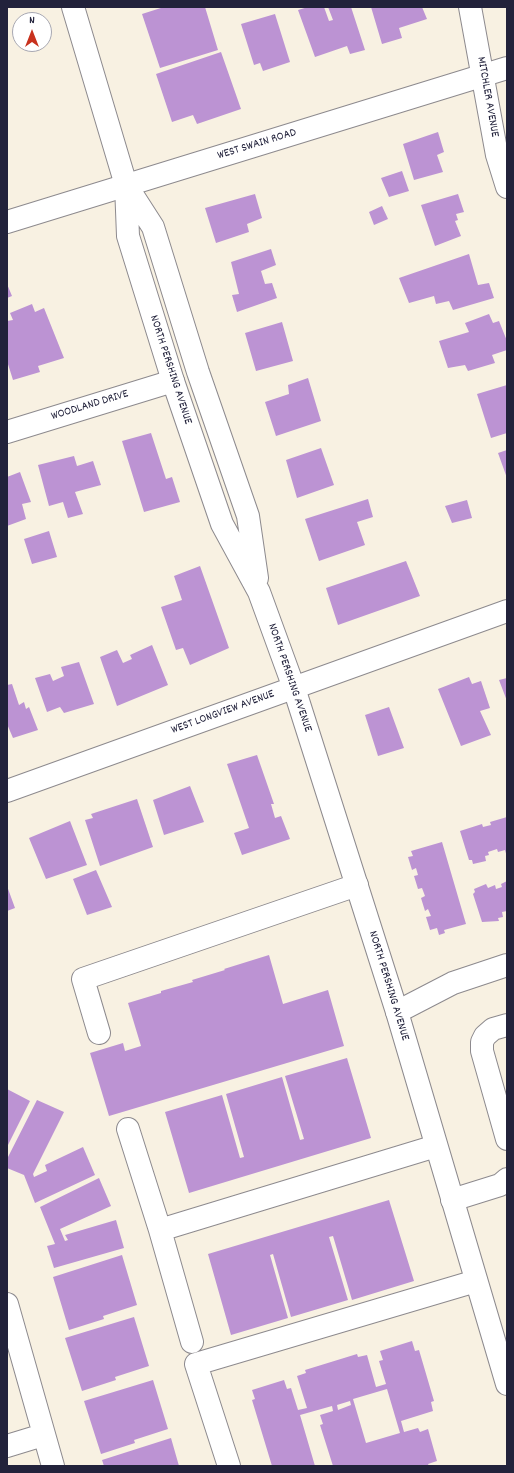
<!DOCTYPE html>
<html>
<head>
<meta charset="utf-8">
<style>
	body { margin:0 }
	#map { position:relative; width:514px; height:1473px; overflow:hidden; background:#f8f1e2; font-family:Dekko,sans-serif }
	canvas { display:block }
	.frame { position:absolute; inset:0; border:8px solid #22223b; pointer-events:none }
	.north { position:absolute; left:12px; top:12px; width:40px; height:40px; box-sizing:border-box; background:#fff; border:1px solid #a7a7b1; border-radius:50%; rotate:0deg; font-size:11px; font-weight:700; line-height:16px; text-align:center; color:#22223b }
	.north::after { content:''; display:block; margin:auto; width:14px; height:18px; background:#c8321e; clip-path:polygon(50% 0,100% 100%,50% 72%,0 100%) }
</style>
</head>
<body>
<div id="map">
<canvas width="514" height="1473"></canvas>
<div class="frame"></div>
<div class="north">N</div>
</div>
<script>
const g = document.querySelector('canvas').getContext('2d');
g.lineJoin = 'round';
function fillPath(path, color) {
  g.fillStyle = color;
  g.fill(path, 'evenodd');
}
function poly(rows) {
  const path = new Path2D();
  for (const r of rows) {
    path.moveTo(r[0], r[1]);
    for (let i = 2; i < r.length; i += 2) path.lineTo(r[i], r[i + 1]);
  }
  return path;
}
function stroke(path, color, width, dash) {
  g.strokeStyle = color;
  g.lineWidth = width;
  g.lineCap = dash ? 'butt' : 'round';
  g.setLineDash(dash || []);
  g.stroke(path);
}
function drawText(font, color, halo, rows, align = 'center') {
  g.font = font + ' Dekko,sans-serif';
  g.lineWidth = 4;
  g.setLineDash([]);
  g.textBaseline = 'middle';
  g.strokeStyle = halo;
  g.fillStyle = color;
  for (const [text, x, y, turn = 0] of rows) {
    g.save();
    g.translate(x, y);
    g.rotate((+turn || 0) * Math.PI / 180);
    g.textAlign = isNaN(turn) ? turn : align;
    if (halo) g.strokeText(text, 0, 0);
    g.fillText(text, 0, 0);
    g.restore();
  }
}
fillPath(poly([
	[164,7,205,7,218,50,160,68,142,14],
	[308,7,324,7,329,21,333,20,328,7,351,7,365,50,350,54,347,46,315,57,298,10],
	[371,7,422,7,427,19,399,28,402,38,382,44],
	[275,14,290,62,263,71,260,63,254,65,241,24],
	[221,52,241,109,197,124,193,115,172,122,156,74],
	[438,132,444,152,437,155,443,172,414,180,403,144],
	[402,171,409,191,389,197,381,178],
	[255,194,262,218,247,224,249,232,216,243,205,208],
	[458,194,464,212,456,214,458,220,455,221,461,236,435,246,421,205],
	[382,206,388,219,374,225,369,212],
	[271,249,276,265,261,271,265,284,272,283,277,298,237,312,232,295,239,294,231,262],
	[469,254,478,285,489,283,494,298,453,310,449,301,436,304,434,296,409,303,399,278],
	[7,284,12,296,7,298],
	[32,304,35,312,44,308,64,358,38,366,40,372,13,380,7,361,7,321,13,320,10,313],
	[489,314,493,323,499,321,507,341,507,350,492,355,495,363,468,371,465,365,448,368,439,341,469,332,465,323],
	[282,322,293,361,256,371,245,333],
	[308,378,321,421,276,436,265,402,289,394,288,385],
	[507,385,507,433,491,438,477,394],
	[151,433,166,479,172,477,180,502,144,512,122,441],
	[321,448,334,485,297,498,286,460],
	[507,450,507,478,498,453],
	[74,456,77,466,93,461,101,485,75,492,83,514,68,518,63,502,49,506,38,465],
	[20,472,31,502,22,504,26,519,7,526,7,477],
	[368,499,373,517,357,522,365,545,319,561,305,519],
	[467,500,472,518,452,523,445,506],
	[49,531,57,557,32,564,24,539],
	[406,561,420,596,338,625,326,588],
	[200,566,229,648,190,665,183,648,176,650,161,607,182,600,174,576],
	[152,645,168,685,117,706,100,657,117,650,123,663,132,659,130,655],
	[79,662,94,704,64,713,60,707,47,712,35,678,50,674,53,681,64,676,61,667],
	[469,677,472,684,481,681,490,708,480,711,491,735,461,746,438,689],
	[507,678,507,701,499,680],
	[12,684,19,705,24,702,26,709,29,707,38,730,13,738,7,724,7,685],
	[389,707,404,748,378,756,365,715],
	[257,755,274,804,271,804,275,818,281,816,290,839,242,855,234,833,249,828,227,764],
	[190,786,204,822,164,835,153,800],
	[137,799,153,847,100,866,85,820,93,818,91,814],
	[507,817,507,857,505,850,498,852,497,849,488,852,489,855,485,856,486,861,473,864,472,860,469,860,460,831,482,824,483,827,491,825,490,822],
	[70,821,87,865,46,879,29,838],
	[442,842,466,924,444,930,445,933,439,935,437,928,430,930,426,917,431,916,428,909,425,911,421,898,425,896,422,888,418,889,414,876,418,875,416,868,412,870,408,857,413,856,411,851],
	[96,870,112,907,87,915,73,879],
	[507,881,507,911,502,912,503,917,498,918,499,921,482,922,473,894,475,892,474,889,486,884,488,888,495,885,496,889,502,887,501,884],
	[7,886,15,908,7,911],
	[269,955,283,1004,328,990,344,1046,109,1116,90,1053,123,1043,125,1051,141,1046,128,1003,161,993,161,991,193,982,192,980,225,970,224,969],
	[347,1058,371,1138,189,1193,165,1112,222,1095,240,1158,244,1157,226,1094,282,1077,300,1140,304,1139,285,1076],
	[7,1089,30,1101,7,1147],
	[37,1100,64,1112,33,1174,34,1177,47,1171,45,1165,83,1147,95,1175,35,1203,24,1175,7,1168,7,1159],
	[99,1178,111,1206,60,1229,65,1241,68,1240,65,1235,116,1220,124,1248,54,1268,47,1246,55,1244,40,1207],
	[389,1200,414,1281,352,1300,333,1236,329,1237,348,1300,291,1317,273,1254,270,1255,288,1318,231,1335,208,1254],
	[122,1255,137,1305,103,1316,104,1319,69,1330,53,1277],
	[134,1317,149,1366,115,1377,116,1380,82,1391,65,1338],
	[412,1341,415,1351,419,1350,434,1401,431,1402,433,1411,401,1421,404,1432,418,1428,420,1432,428,1429,437,1461,428,1464,429,1466,333,1466,320,1425,323,1424,320,1415,333,1411,332,1406,300,1415,315,1466,272,1466,252,1400,255,1399,252,1390,284,1380,287,1389,291,1388,298,1410,307,1408,297,1376,306,1373,305,1370,357,1354,358,1357,367,1355,376,1387,386,1384,379,1361,383,1360,380,1351],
	[387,1389,400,1433,366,1443,353,1399],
	[350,1401,351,1405,338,1410,337,1405],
	[153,1380,168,1429,134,1440,135,1443,101,1454,84,1401],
	[171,1438,179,1466,104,1466,102,1460]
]), '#bc93d3');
const minor = poly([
	[470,7,497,155,507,187],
	[7,222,507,68],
	[7,432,173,381],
	[7,791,507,611],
	[397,1012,453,983,507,965],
	[507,1025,493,1029,485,1036,482,1042,482,1051,507,1139],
	[99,1033,83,979,357,885],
	[128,1129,160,1230],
	[452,1200,500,1185,507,1179],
	[7,1304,53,1466],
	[192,1342,160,1230,436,1146],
	[7,1446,43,1435],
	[229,1466,196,1364,476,1281]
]);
const major = poly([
	[73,7,126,185,128,236,173,381,222,524,259,592,294,688,397,1012,507,1384],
	[126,185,153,227,198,372,248,516,257,578]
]);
stroke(minor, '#8d8a8e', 24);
stroke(major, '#8d8a8e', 24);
stroke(minor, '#fff', 22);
stroke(major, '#fff', 22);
drawText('12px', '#22223b', '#fff', [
	["MITCHLER AVENUE",487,97,80],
	["WEST SWAIN ROAD",257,145,-17],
	["NORTH PERSHING AVENUE",170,370,72],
	["WOODLAND DRIVE",90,406,-17],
	["NORTH PERSHING AVENUE",289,678,71],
	["WEST LONGVIEW AVENUE",223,713,-20],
	["NORTH PERSHING AVENUE",388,986,73]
]);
</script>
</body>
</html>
